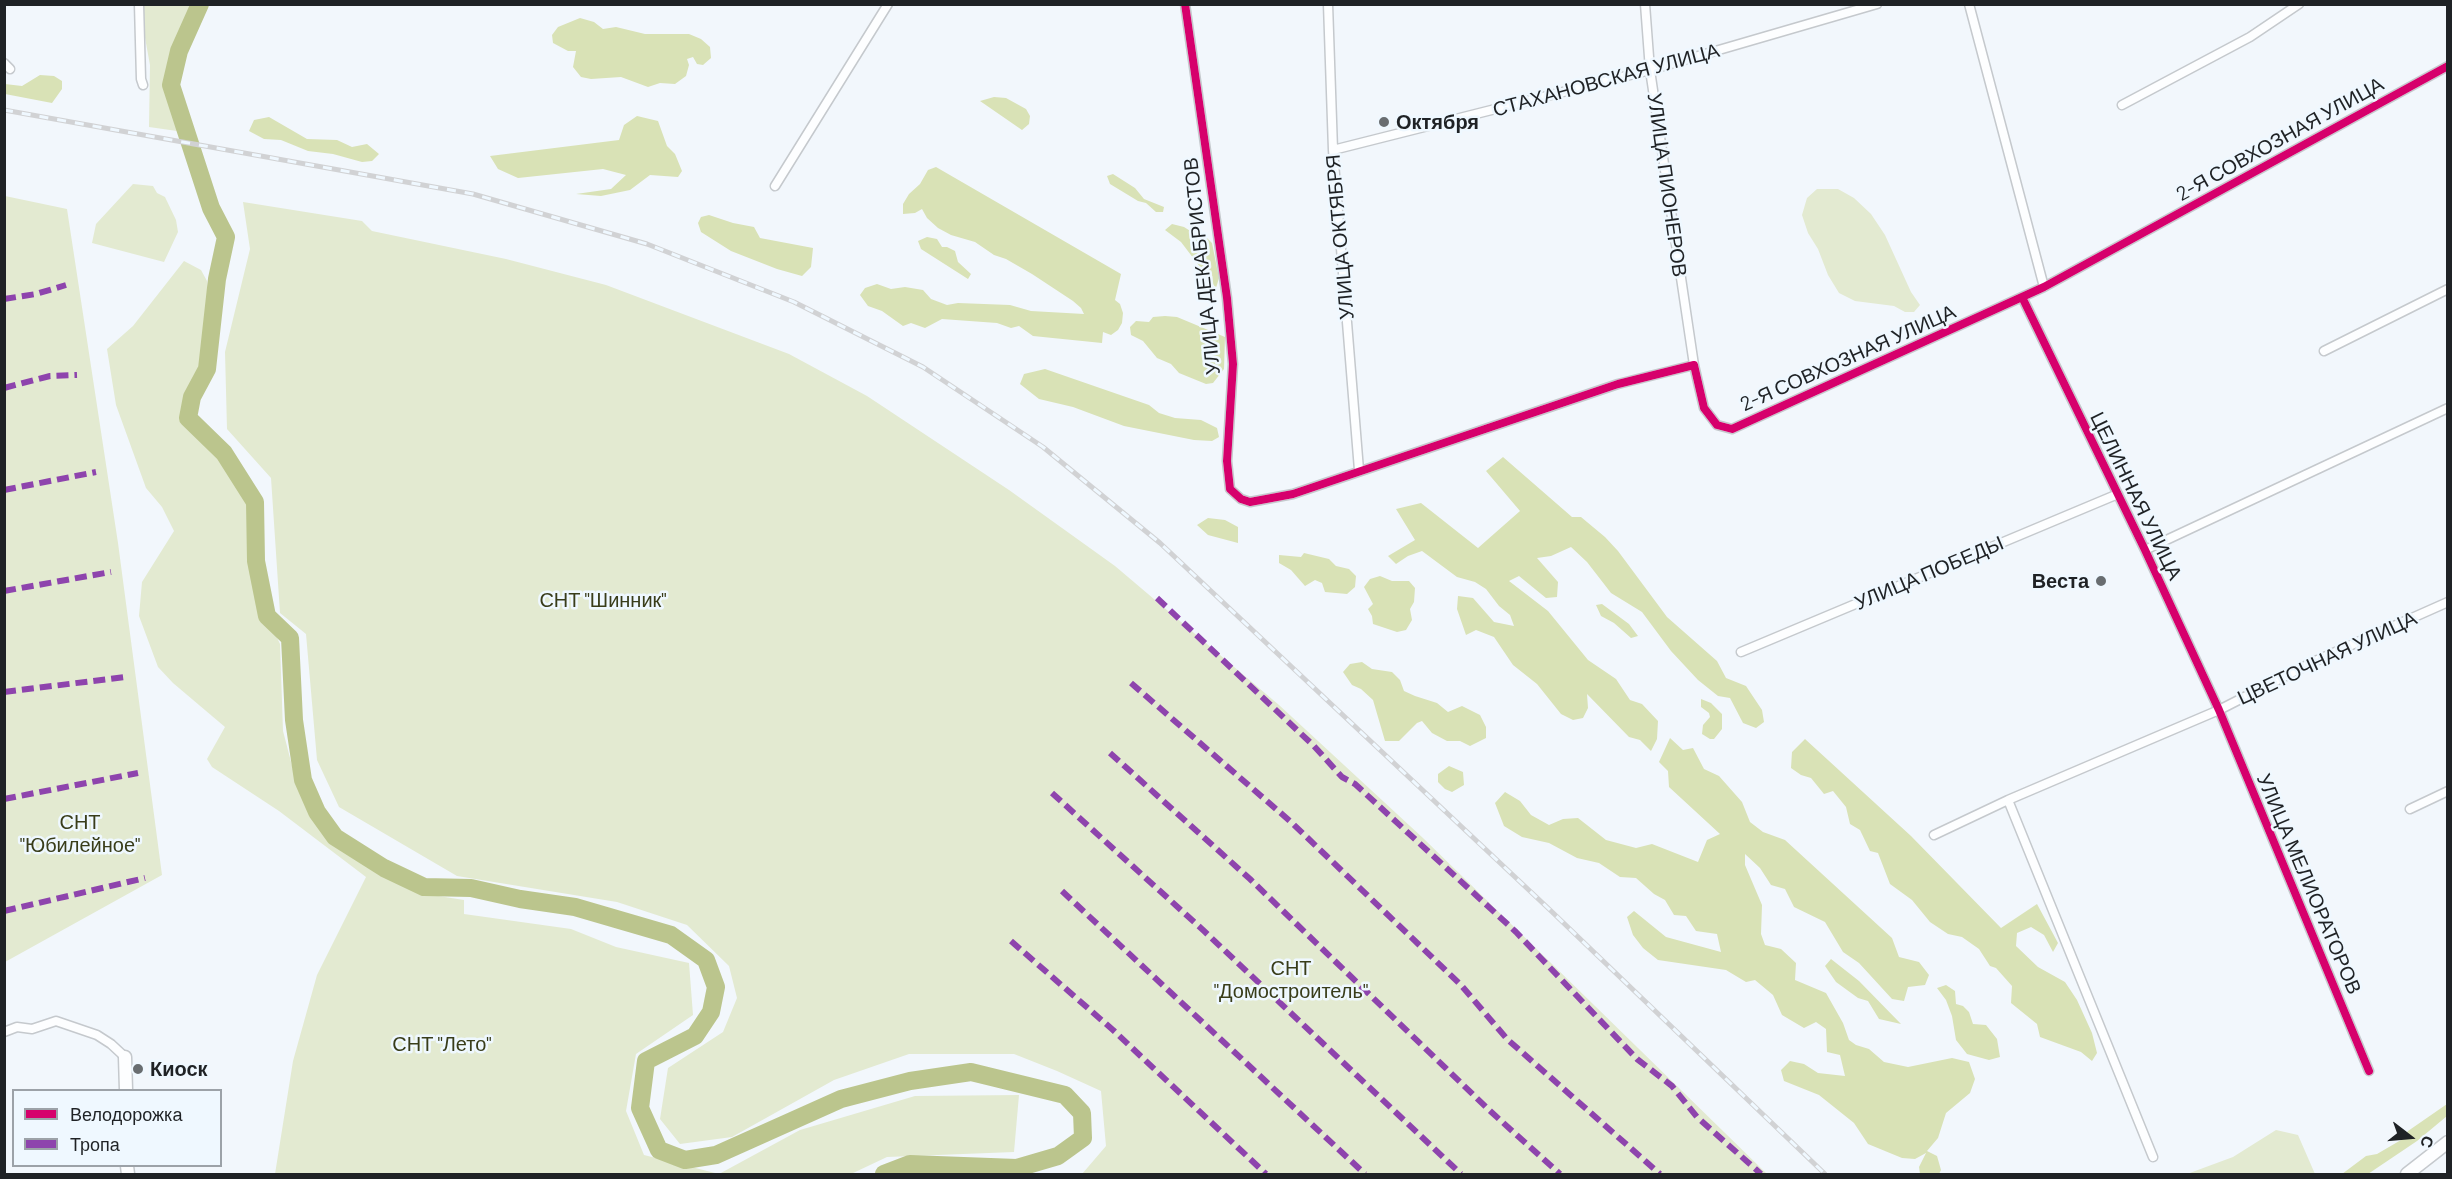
<!DOCTYPE html>
<html>
<head>
<meta charset="utf-8">
<style>
	body { margin:0 }
	#map { position:relative; width:2452px; height:1179px; overflow:hidden; background:#f2f7fc; font-family:Barlow,sans-serif }
	canvas { display:block }
	.frame { position:absolute; inset:0; border:6px solid #1f2225; pointer-events:none }
	.legend { position:absolute; left:12px; top:1089px; width:210px; height:78px; box-sizing:border-box; background:#eff8ff; border:2px solid #9ca2a8; margin:0; padding:8px 10px; list-style:none; font-size:18px; color:#1f2225 }
	.legend li { display:flex; align-items:center; gap:12px; height:30px }
	.legend b { width:30px; border:2px solid #9ca2a8 }
	.north { position:absolute; left:2380px; top:1107px; width:60px; height:60px; -webkit-text-stroke:4px #eff8ff; paint-order:stroke; rotate:106deg; font-size:16px; font-weight:700; line-height:24px; text-align:center; color:#1f2225 }
	.north::after { content:''; display:block; margin:auto; width:21px; height:27px; background:#1f2225; clip-path:polygon(50% 0,100% 100%,50% 72%,0 100%) }
</style>
</head>
<body>
<div id="map">
<canvas width="2452" height="1179"></canvas>
<div class="frame"></div>
<ul class="legend">
<li><b style="height:8px;background:#d6006c"></b>Велодорожка</li>
<li><b style="height:8px;background:#8e44ad"></b>Тропа</li>
</ul>
<div class="north">С</div>
</div>
<script>
const g = document.querySelector('canvas').getContext('2d');
g.lineJoin = 'round';
function fillPath(path, color) {
  g.fillStyle = color;
  g.fill(path, 'evenodd');
}
function poly(rows) {
  const path = new Path2D();
  for (const r of rows) {
    path.moveTo(r[0], r[1]);
    for (let i = 2; i < r.length; i += 2) path.lineTo(r[i], r[i + 1]);
  }
  return path;
}
function stroke(path, color, width, dash) {
  g.strokeStyle = color;
  g.lineWidth = width;
  g.lineCap = dash ? 'butt' : 'round';
  g.setLineDash(dash || []);
  g.stroke(path);
}
function drawText(font, color, halo, rows, align = 'center') {
  g.font = font + ' Barlow,sans-serif';
  g.lineWidth = 5;
  g.setLineDash([]);
  g.textBaseline = 'middle';
  g.strokeStyle = halo;
  g.fillStyle = color;
  for (const [text, x, y, turn = 0] of rows) {
    g.save();
    g.translate(x, y);
    g.rotate((+turn || 0) * Math.PI / 180);
    g.textAlign = isNaN(turn) ? turn : align;
    if (halo) g.strokeText(text, 0, 0);
    g.fillText(text, 0, 0);
    g.restore();
  }
}
fillPath(poly([
	[139,5,200,5,179,51,171,55,164,83,177,131,149,127,150,65],
	[133,184,153,186,157,193,165,197,176,220,178,232,164,262,92,243,96,224],
	[1817,189,1838,189,1854,198,1871,214,1885,235,1911,292,1920,305,1914,312,1905,312,1894,306,1855,301,1839,293,1828,275,1818,249,1808,233,1802,215,1807,198],
	[5,196,67,209,118,543,162,875,5,962],
	[243,202,362,221,372,231,506,259,606,285,789,354,867,396,1009,490,1115,566,1279,705,1423,838,1767,1174,1082,1174,1106,1146,1101,1091,1057,1071,1014,1054,909,1054,834,1080,732,1137,680,1144,660,1119,668,1068,723,1032,737,998,729,966,687,925,617,902,457,876,339,807,317,760,306,634,280,613,271,478,227,429,225,352,250,249],
	[184,261,201,270,207,281,211,329,207,369,192,397,188,418,224,453,255,502,256,561,267,616,280,644,283,731,296,781,319,828,432,895,464,900,464,914,571,929,616,947,689,963,693,1015,636,1054,626,1111,644,1155,719,1174,800,1130,915,1096,1019,1095,1014,1152,887,1157,851,1174,275,1174,293,1061,317,975,366,877,279,811,212,767,207,759,225,727,173,683,158,667,139,616,142,582,174,531,162,507,146,488,116,405,107,349,133,326],
	[2276,1130,2298,1135,2315,1174,2187,1174,2233,1157]
]), '#e3ead1');
fillPath(poly([
	[580,18,594,22,603,29,616,27,645,34,689,34,701,39,710,47,711,58,703,65,697,64,693,57,687,59,689,65,686,76,675,84,660,83,648,87,621,77,591,79,581,77,573,67,576,51,568,51,553,43,552,35,558,27],
	[40,75,54,76,62,81,62,89,52,103,5,94,5,84,22,86],
	[994,97,1006,98,1026,109,1030,116,1029,124,1022,130,980,101],
	[637,116,658,121,667,146,675,154,682,171,678,177,650,175,630,190,601,196,576,194,611,189,626,175,603,169,518,178,498,169,490,156,619,140,624,125],
	[269,117,307,139,337,140,352,147,367,144,379,154,372,161,362,162,333,154,308,151,281,140,264,139,249,131,254,120],
	[936,167,1121,274,1115,300,1120,304,1123,313,1122,323,1118,330,1111,335,1103,332,1102,343,1033,336,1019,326,1011,328,997,323,942,319,925,328,911,323,903,326,882,311,868,306,860,295,865,288,877,284,891,289,905,287,923,290,931,299,947,305,958,303,1010,305,1031,311,1084,314,1081,308,1073,301,1032,274,1006,259,994,255,975,242,951,235,938,228,927,218,922,209,915,213,903,214,903,204,909,194,920,184,928,170],
	[1113,174,1135,188,1144,199,1164,207,1163,212,1156,212,1146,203,1138,201,1110,184,1107,176],
	[709,215,733,223,754,227,760,238,813,248,811,267,802,276,777,269,731,251,701,232,698,223,701,217],
	[1172,224,1184,227,1195,234,1206,237,1212,243,1219,278,1216,288,1181,242,1165,230],
	[927,237,937,239,942,247,947,247,955,251,958,262,971,274,968,279,921,249,918,241],
	[1165,316,1177,317,1225,337,1224,369,1213,383,1206,384,1179,373,1171,364,1157,358,1143,341,1131,335,1130,327,1136,321,1149,322,1153,317],
	[1045,369,1149,405,1159,413,1175,418,1201,420,1217,428,1219,437,1212,441,1194,440,1124,426,1073,407,1039,399,1020,384,1024,374],
	[1503,457,1572,517,1581,517,1605,537,1618,551,1667,617,1717,661,1726,678,1746,686,1762,710,1764,722,1756,728,1743,723,1730,698,1718,696,1698,680,1671,651,1642,612,1611,593,1587,562,1571,547,1551,556,1537,558,1558,582,1557,597,1546,598,1519,576,1509,581,1548,611,1588,660,1616,679,1630,700,1642,704,1658,721,1657,739,1651,751,1640,740,1629,737,1587,694,1588,708,1583,718,1573,720,1561,714,1537,684,1513,665,1494,637,1476,630,1466,635,1457,609,1458,596,1473,598,1494,622,1514,626,1510,615,1499,606,1486,589,1475,582,1457,577,1422,551,1408,556,1396,564,1388,556,1415,540,1396,509,1421,503,1478,548,1520,511,1486,471],
	[1208,518,1225,520,1238,527,1238,543,1208,535,1197,525],
	[1304,553,1329,559,1336,566,1349,569,1356,576,1355,587,1347,594,1325,592,1322,583,1315,580,1305,586,1291,570,1279,563,1279,555,1301,557],
	[1380,576,1392,581,1409,581,1415,588,1414,602,1410,609,1412,620,1406,630,1397,632,1373,624,1372,616,1368,609,1373,604,1364,587,1370,579],
	[1602,604,1629,624,1638,636,1631,638,1614,623,1601,616,1596,605],
	[1362,662,1372,669,1392,672,1400,680,1404,691,1415,696,1437,703,1448,712,1462,706,1480,715,1486,727,1486,738,1470,746,1460,741,1447,741,1432,733,1422,721,1417,723,1399,741,1385,741,1373,700,1361,689,1352,685,1343,672,1350,664],
	[1701,699,1711,703,1722,714,1722,729,1714,739,1710,739,1702,734,1703,725,1710,717,1709,713,1701,707],
	[1670,738,1683,750,1693,748,1704,769,1719,776,1742,802,1750,822,1763,832,1785,840,1892,938,1899,957,1919,962,1929,975,1925,985,1908,987,1904,1001,1892,999,1859,963,1843,952,1825,922,1794,907,1785,889,1771,885,1760,868,1745,854,1745,865,1762,905,1761,934,1765,945,1781,949,1796,963,1795,980,1826,993,1843,1023,1849,1040,1856,1045,1869,1049,1884,1062,1908,1067,1952,1058,1969,1062,1975,1079,1970,1093,1946,1113,1938,1138,1927,1151,1937,1156,1941,1170,1939,1174,1920,1174,1919,1167,1926,1153,1915,1159,1902,1158,1868,1144,1854,1123,1819,1095,1784,1081,1781,1070,1790,1061,1804,1064,1818,1073,1845,1076,1840,1055,1827,1052,1826,1029,1816,1022,1804,1028,1782,1015,1773,995,1755,980,1746,982,1726,970,1658,960,1643,948,1633,935,1627,917,1634,911,1666,937,1721,952,1717,934,1696,931,1686,916,1674,915,1665,900,1654,894,1636,878,1620,877,1599,863,1577,858,1549,843,1522,837,1504,826,1495,803,1505,792,1520,801,1531,815,1549,825,1563,819,1578,818,1606,840,1636,848,1652,844,1698,862,1707,840,1720,834,1669,787,1668,771,1659,762],
	[1805,739,1911,836,2001,928,2037,904,2058,943,2053,952,2044,935,2031,927,2017,933,2016,946,2038,967,2065,982,2077,1000,2092,1033,2097,1053,2092,1061,2081,1052,2040,1037,2037,1024,2011,1003,2012,986,1996,968,1990,966,1979,949,1962,937,1948,934,1930,922,1912,900,1890,884,1878,853,1870,851,1860,830,1850,824,1846,807,1833,791,1824,794,1811,778,1801,775,1791,768,1792,752],
	[1449,766,1463,772,1464,785,1452,792,1445,789,1438,782,1438,774],
	[1831,959,1859,981,1901,1024,1879,1019,1868,1001,1858,998,1836,982,1825,966],
	[1946,985,1955,991,1956,1004,1963,1006,1969,1012,1973,1024,1986,1025,1997,1039,2000,1057,1989,1060,1967,1054,1956,1040,1952,1016,1946,1000,1937,988],
	[2447,1104,2447,1116,2417,1141,2368,1174,2342,1174,2366,1156,2377,1154,2401,1140,2408,1131]
]), '#d9e2b6');
stroke(poly([
	[200,4,179,51,171,85,211,208,226,237,217,279,207,369,192,397,188,418,224,453,255,502,256,561,267,616,290,638,294,720,303,780,317,812,335,837,384,868,424,887,471,888,520,899,575,907,671,935,706,960,716,987,711,1012,695,1036,646,1061,640,1108,659,1150,685,1160,716,1155,841,1099,910,1081,971,1072,1065,1095,1082,1113,1083,1138,1058,1156,1017,1168,910,1164,884,1174]
]), '#bbc58d', 18);
const street = poly([
	[139,4,141,79,143,85],
	[1185,4,1227,298,1233,364,1227,461,1230,489,1241,499,1250,502,1293,494,1618,384,1694,365,1704,408,1717,425,1732,429,2044,287,2448,66],
	[1328,4,1333,150,1359,470],
	[1645,4,1650,70,1694,365],
	[1969,4,2044,287],
	[4,63,10,69],
	[2122,105,2250,37,2299,4],
	[1333,150,1650,70,1877,4],
	[775,186,888,4],
	[2022,297,2145,550,2219,710,2369,1071],
	[2324,351,2448,289],
	[2145,550,2448,408],
	[1741,652,2118,494],
	[2008,800,2153,1157],
	[2410,809,2448,791],
	[1934,835,2008,800,2219,710,2313,662,2448,602],
	[4,1032,17,1027,32,1029,56,1021,97,1035,111,1044,125,1057]
]);
const secondary = poly([
	[125,1057,126,1090],
	[127,1166,128,1174],
	[2407,1174,2448,1142]
]);
stroke(street, '#c5c9cd', 11);
stroke(secondary, '#c5c9cd', 15);
stroke(street, '#fdfeff', 8);
stroke(secondary, '#fdfeff', 12);
const rail = poly([
	[4,110,473,194,647,244,794,302,923,367,1043,447,1160,543,1549,909,1825,1174]
]);
stroke(rail, '#d1d2d4', 5);
stroke(rail, '#eff8ff', 3, [9]);
stroke(poly([
	[4,299,36,294,66,285],
	[4,388,50,376,77,375],
	[4,490,96,472],
	[4,591,111,572],
	[1157,598,1314,746,1342,777,1355,784,1516,932,1637,1059,1672,1086,1697,1117,1761,1174],
	[1131,683,1291,822,1461,985,1507,1039,1660,1174],
	[4,692,125,677],
	[1110,753,1250,879,1489,1110,1560,1174],
	[1052,793,1203,930,1461,1174],
	[4,799,138,773],
	[1062,891,1365,1174],
	[4,911,145,878],
	[1011,941,1113,1030,1266,1174]
]), '#8e44ad', 6, [12, 6]);
stroke(poly([
	[1185,4,1227,298,1233,364,1227,461,1230,489,1241,499,1250,502,1293,494,1618,384,1694,365,1704,408,1717,425,1732,429,2044,287,2448,66],
	[2022,297,2145,550,2219,710,2369,1071]
]), '#d6006c', 8);
for (const [x, y, r, color] of [
	[1384,122,6,"#696d70"],
	[2101,581,6,"#696d70"],
	[138,1069,6,"#696d70"]
]) {
  const dot = new Path2D();
  dot.arc(x, y, r, 0, 2 * Math.PI);
  g.fillStyle = color;
  g.fill(dot);
  stroke(dot, '#eff8ff', 2);
}
drawText('20px', '#1f2225', '#eff8ff', [
	["СТАХАНОВСКАЯ УЛИЦА",1606,80,-15],
	["2-Я СОВХОЗНАЯ УЛИЦА",2280,139,-29],
	["УЛИЦА ПИОНЕРОВ",1667,185,82],
	["УЛИЦА ОКТЯБРЯ",1340,237,-95],
	["УЛИЦА ДЕКАБРИСТОВ",1202,266,-96],
	["2-Я СОВХОЗНАЯ УЛИЦА",1848,358,-24],
	["ЦЕЛИННАЯ УЛИЦА",2136,496,64],
	["УЛИЦА ПОБЕДЫ",1929,573,-23],
	["ЦВЕТОЧНАЯ УЛИЦА",2327,658,-25],
	["УЛИЦА МЕЛИОРАТОРОВ",2309,884,67]
]);
drawText('bold 20px', '#1f2225', '#eff8ff', [
	["Октября",1396,122],
	["Веста",2089,581,"right"],
	["Киоск",150,1069]
], 'left');
drawText('20px', '#393d1a', '#eff8ff', [
	["СНТ \"Шинник\"",603,600],
	["СНТ",80,822],
	["\"Юбилейное\"",80,845],
	["СНТ",1291,968],
	["\"Домостроитель\"",1291,991],
	["СНТ \"Лето\"",442,1044]
]);
</script>
</body>
</html>
